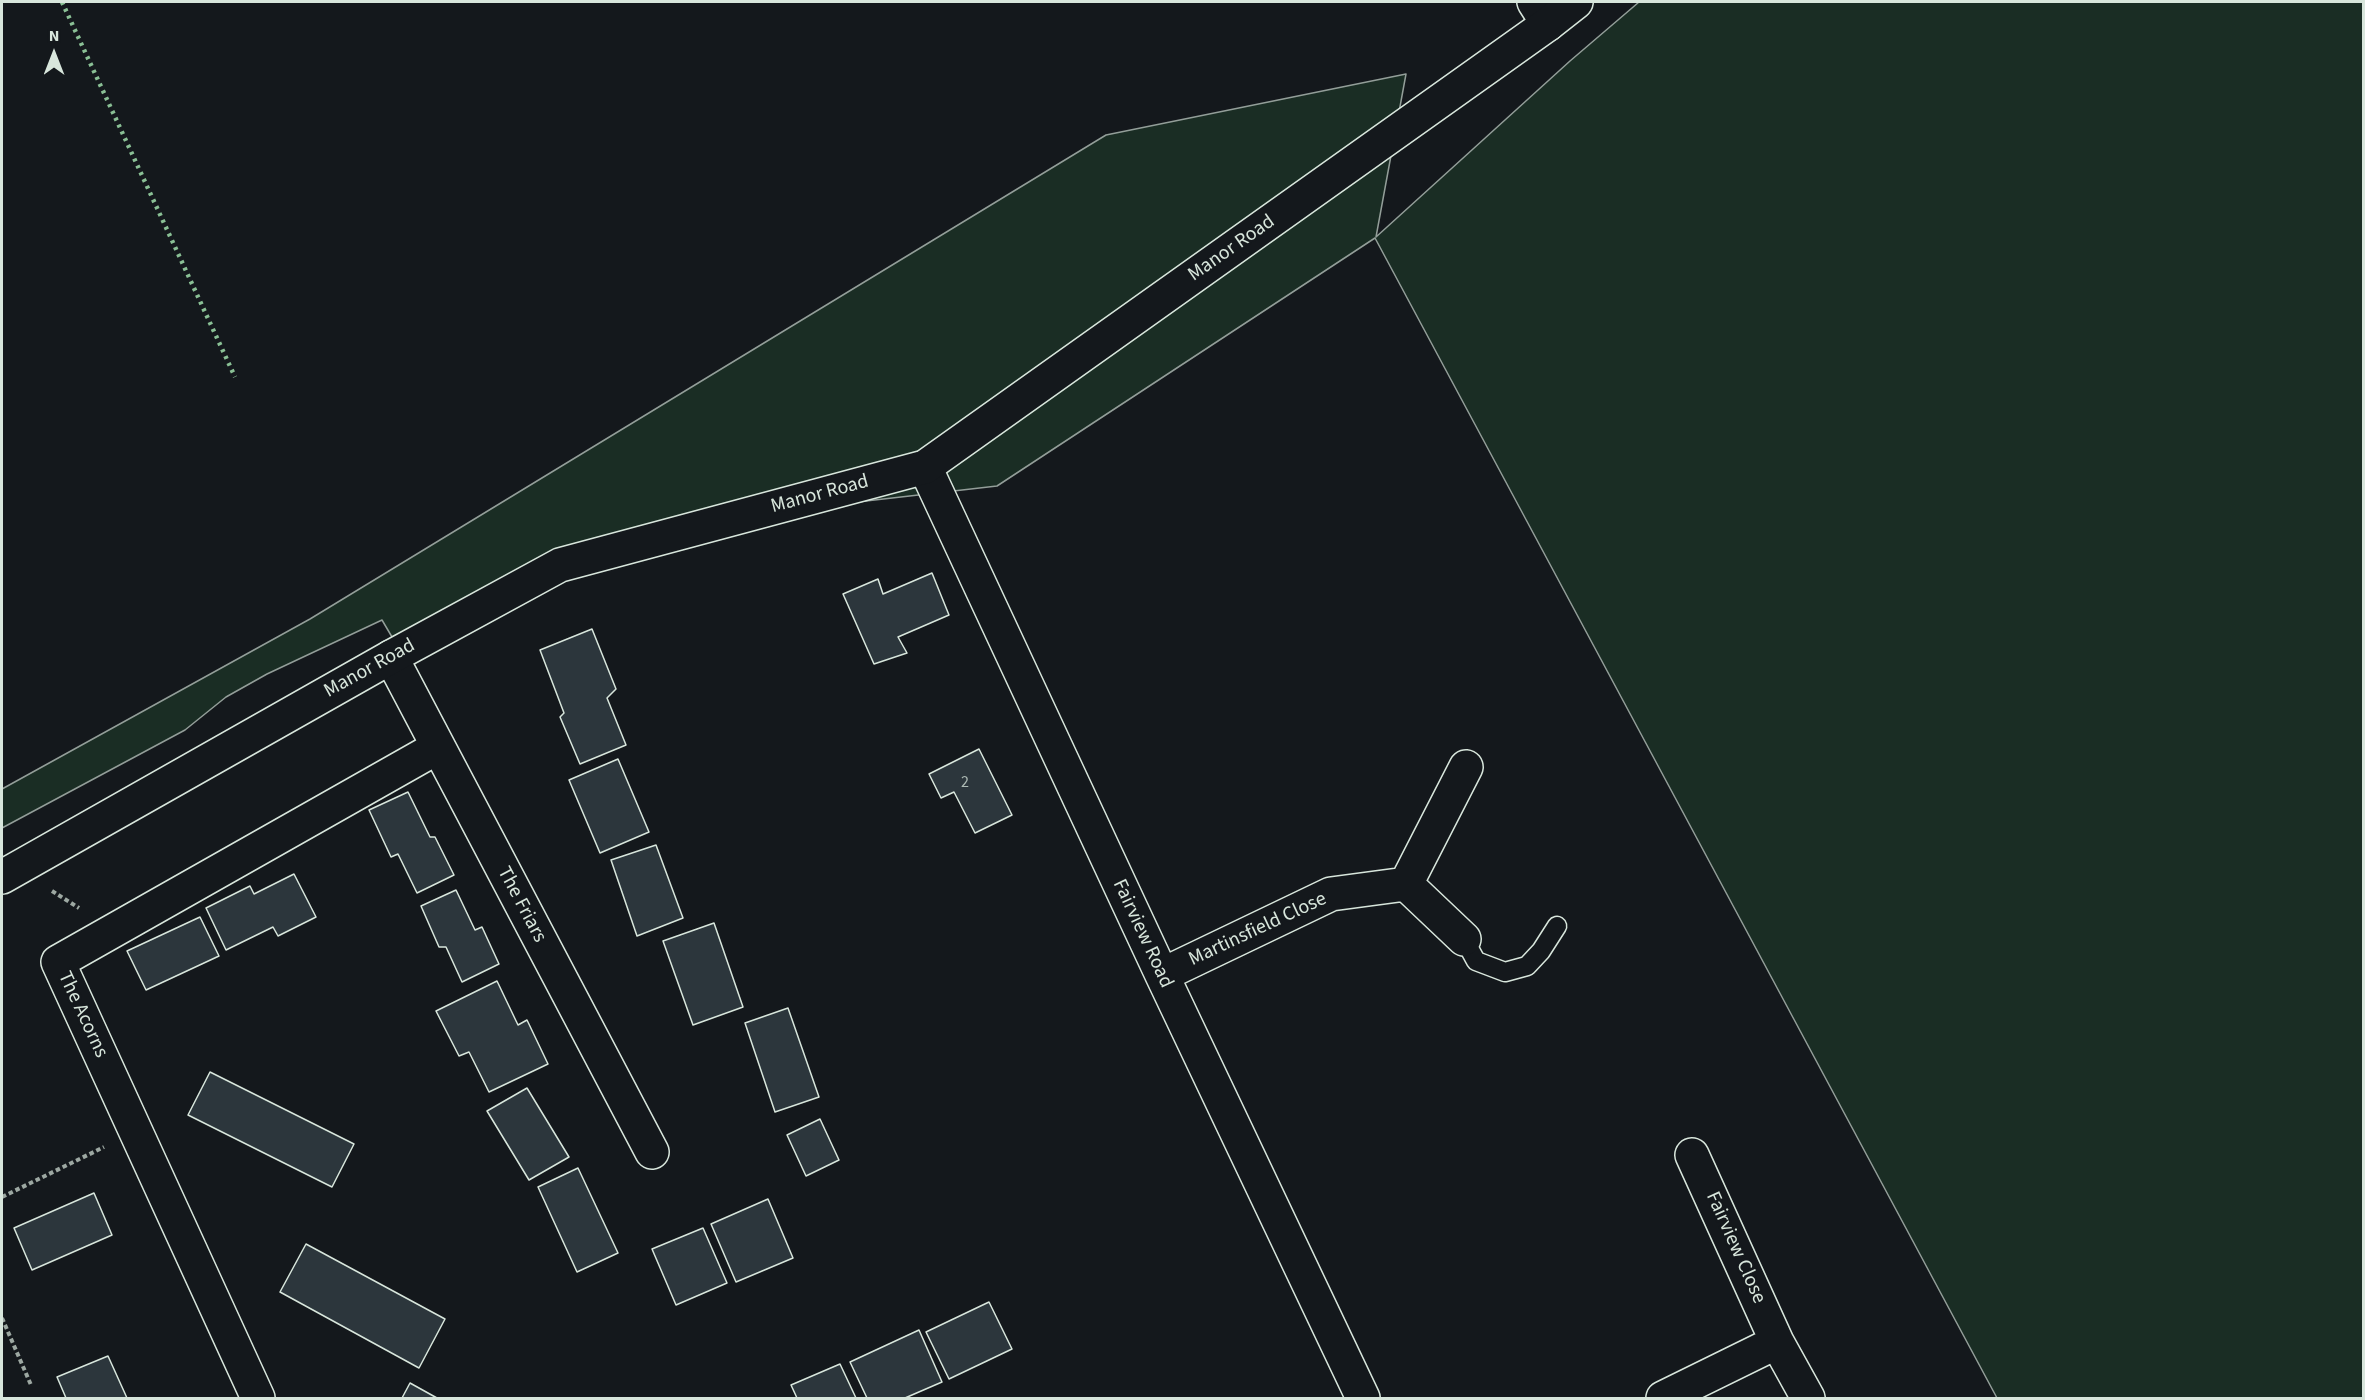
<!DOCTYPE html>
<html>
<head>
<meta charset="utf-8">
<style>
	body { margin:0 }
	#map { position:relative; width:2365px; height:1400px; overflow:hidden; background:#14181c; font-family:"Source Sans 3",sans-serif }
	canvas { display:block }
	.frame { position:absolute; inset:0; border:3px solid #d8e6dc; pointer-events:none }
	.north { position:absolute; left:24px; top:24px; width:60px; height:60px; -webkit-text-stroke:4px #14181c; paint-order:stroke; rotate:0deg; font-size:16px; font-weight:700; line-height:24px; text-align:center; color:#d8e6dc }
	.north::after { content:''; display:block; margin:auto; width:21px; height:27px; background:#d8e6dc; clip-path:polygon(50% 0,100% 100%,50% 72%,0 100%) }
</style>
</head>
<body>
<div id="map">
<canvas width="2365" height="1400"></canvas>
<div class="frame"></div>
<div class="north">N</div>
</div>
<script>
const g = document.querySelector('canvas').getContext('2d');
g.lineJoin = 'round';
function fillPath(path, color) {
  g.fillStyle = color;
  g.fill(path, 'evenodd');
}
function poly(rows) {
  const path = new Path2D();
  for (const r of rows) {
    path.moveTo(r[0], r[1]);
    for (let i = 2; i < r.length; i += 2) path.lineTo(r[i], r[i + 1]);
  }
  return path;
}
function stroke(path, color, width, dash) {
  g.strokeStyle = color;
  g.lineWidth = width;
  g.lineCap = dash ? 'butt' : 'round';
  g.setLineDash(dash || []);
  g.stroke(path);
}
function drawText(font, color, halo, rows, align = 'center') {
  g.font = font + ' "Source Sans 3",sans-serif';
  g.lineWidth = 4.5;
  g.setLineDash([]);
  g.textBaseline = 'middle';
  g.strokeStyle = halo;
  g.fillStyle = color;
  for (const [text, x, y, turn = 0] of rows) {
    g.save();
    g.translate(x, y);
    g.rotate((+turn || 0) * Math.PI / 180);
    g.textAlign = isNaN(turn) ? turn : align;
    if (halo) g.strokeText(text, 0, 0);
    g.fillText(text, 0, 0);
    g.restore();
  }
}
const green = poly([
	[1639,2,2363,2,2363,1398,1997,1398,1375,238,997,486,639,527,392,637,382,620,267,674,226,697,185,730,2,828,2,789,310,619,1106,135,1406,74,1376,237,1570,61,1639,2]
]);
fillPath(green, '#1a2d24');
stroke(green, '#939e99', 1.5);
const building = poly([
	[932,573,949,615,898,637,907,653,874,664,843,594,878,579,883,594,932,573],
	[592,629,616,689,607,698,626,745,580,764,560,717,564,713,540,650,592,629],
	[979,749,1012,815,975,833,954,792,941,798,929,774,979,749],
	[618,759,649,832,600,853,569,780,618,759],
	[408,792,430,837,435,837,454,875,417,893,398,854,391,857,369,810,408,792],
	[656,845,683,918,637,936,611,860,656,845],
	[294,874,316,917,278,936,273,927,226,950,206,908,250,886,254,894,294,874],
	[456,890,475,930,482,927,499,964,462,982,446,947,439,947,421,906,456,890],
	[200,917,219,956,146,990,127,951,200,917],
	[714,923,743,1007,693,1025,663,941,714,923],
	[497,981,518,1025,527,1020,548,1064,489,1092,469,1052,459,1056,436,1011,497,981],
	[788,1008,819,1097,775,1112,745,1023,788,1008],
	[210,1072,354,1144,332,1187,188,1115,210,1072],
	[527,1088,569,1157,529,1180,487,1111,527,1088],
	[820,1119,839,1160,806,1176,787,1135,820,1119],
	[578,1168,618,1253,577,1272,538,1187,578,1168],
	[94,1193,112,1235,32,1270,14,1228,94,1193],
	[768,1199,793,1258,736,1282,711,1224,768,1199],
	[703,1228,727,1283,676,1305,652,1249,703,1228],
	[306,1244,445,1319,419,1368,280,1292,306,1244],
	[989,1302,1012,1349,949,1379,926,1332,989,1302],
	[919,1330,942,1382,905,1398,867,1398,850,1362,919,1330],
	[108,1356,127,1398,66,1398,57,1377,108,1356],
	[840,1364,856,1398,797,1398,791,1385,840,1364],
	[410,1383,437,1398,402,1398,410,1383]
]);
fillPath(building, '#2c363c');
stroke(building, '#d8e6dc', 1.5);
const lane = poly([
	[1464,939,1476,961,1505,972,1527,966,1541,951,1557,926]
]);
const street = poly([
	[1534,2,1548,24],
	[925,467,1162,975,1363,1398],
	[391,657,652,1152],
	[1406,884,1464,939],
	[1162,975,1331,894,1406,884,1466,767],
	[1692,1155,1777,1342,1808,1398],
	[258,1398,58,962,438,747],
	[1663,1398,1777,1342]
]);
const secondary = poly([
	[2,877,391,657,560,565,925,467,1548,24,1576,2]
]);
stroke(lane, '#d8e6dc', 21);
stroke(street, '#d8e6dc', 36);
stroke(secondary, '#d8e6dc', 36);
stroke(poly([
	[52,891,79,908],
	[2,1197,104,1147],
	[2,1318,31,1385]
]), '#9da8a2', 4, [4.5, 3]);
stroke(lane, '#14181c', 18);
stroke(street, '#14181c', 33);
stroke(secondary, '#14181c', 33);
stroke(poly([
	[62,2,235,377]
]), '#8ac095', 4.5, [3, 4.5]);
drawText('16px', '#adbab4', null, [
	["2",965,783]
]);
drawText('20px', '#d8e6dc', '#14181c', [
	["Manor Road",1232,249,-35],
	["Manor Road",820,495,-15],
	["Manor Road",370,669,-29],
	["The Friars",521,905,62],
	["Martinsfield Close",1258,930,-25],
	["Fairview Road",1142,934,65],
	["The Acorns",82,1015,65],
	["Fairview Close",1735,1248,66]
]);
</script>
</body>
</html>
